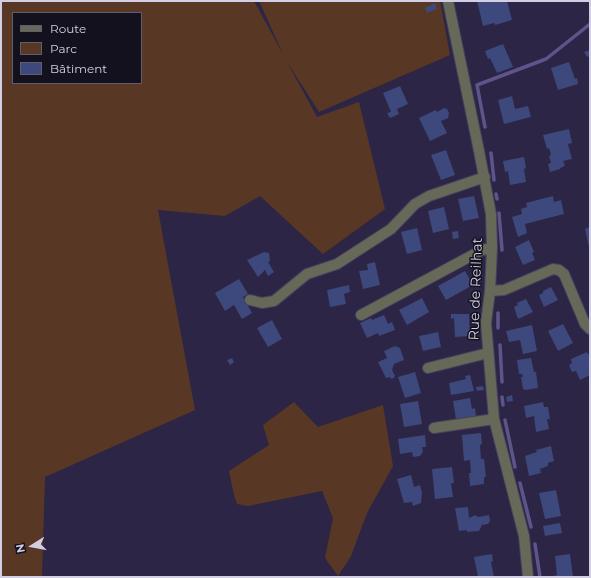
<!DOCTYPE html>
<html>
<head>
<meta charset="utf-8">
<style>
	body { margin:0 }
	#map { position:relative; width:591px; height:578px; overflow:hidden; background:#2c2545; font-family:Montserrat,sans-serif }
	canvas { display:block }
	.frame { position:absolute; inset:0; border:2px solid #d2cfe4; pointer-events:none }
	.legend { position:absolute; left:12px; top:12px; width:130px; height:72px; box-sizing:border-box; background:#14111f; border:1px solid #605d6e; margin:0; padding:5px 7px; list-style:none; font-size:12px; color:#d2cfe4 }
	.legend li { display:flex; align-items:center; gap:8px; height:20px }
	.legend b { width:20px; border:1px solid #605d6e }
	.north { position:absolute; left:12px; top:526px; width:40px; height:40px; -webkit-text-stroke:3px #14111f; paint-order:stroke; rotate:259deg; font-size:11px; font-weight:700; line-height:16px; text-align:center; color:#d2cfe4 }
	.north::after { content:''; display:block; margin:auto; width:14px; height:18px; background:#d2cfe4; clip-path:polygon(50% 0,100% 100%,50% 72%,0 100%) }
</style>
</head>
<body>
<div id="map">
<canvas width="591" height="578"></canvas>
<div class="frame"></div>
<ul class="legend">
<li><b style="height:5px;background:#676958"></b>Route</li>
<li><b style="height:11px;background:#583824"></b>Parc</li>
<li><b style="height:11px;background:#3d487c"></b>Bâtiment</li>
</ul>
<div class="north">N</div>
</div>
<script>
const g = document.querySelector('canvas').getContext('2d');
g.lineJoin = 'round';
function fillPath(path, color) {
  g.fillStyle = color;
  g.fill(path, 'evenodd');
}
function poly(rows) {
  const path = new Path2D();
  for (const r of rows) {
    path.moveTo(r[0], r[1]);
    for (let i = 2; i < r.length; i += 2) path.lineTo(r[i], r[i + 1]);
  }
  return path;
}
function stroke(path, color, width, dash) {
  g.strokeStyle = color;
  g.lineWidth = width;
  g.lineCap = dash ? 'butt' : 'round';
  g.setLineDash(dash || []);
  g.stroke(path);
}
function drawText(font, color, halo, rows, align = 'center') {
  g.font = font + ' Montserrat,sans-serif';
  g.lineWidth = 3;
  g.setLineDash([]);
  g.textBaseline = 'middle';
  g.strokeStyle = halo;
  g.fillStyle = color;
  for (const [text, x, y, turn = 0] of rows) {
    g.save();
    g.translate(x, y);
    g.rotate((+turn || 0) * Math.PI / 180);
    g.textAlign = isNaN(turn) ? turn : align;
    if (halo) g.strokeText(text, 0, 0);
    g.fillText(text, 0, 0);
    g.restore();
  }
}
fillPath(poly([
	[1,1,254,1,283,54,259,1,440,1,450,55,319,112,287,62,317,117,359,102,385,209,323,254,260,196,225,216,158,210,195,410,45,477,42,577,1,577],
	[13,13,141,13,141,83,13,83],
	[294,402,318,427,383,405,393,466,367,513,351,556,338,576,325,558,333,518,322,491,248,506,237,504,234,495,229,471,269,445,263,425]
]), '#583824');
stroke(poly([
	[485,127,477,85,546,59,590,24],
	[491,153,494,180],
	[496,194,497,199],
	[499,213,502,250],
	[498,328,498,313],
	[500,345,502,382],
	[502,397,503,405],
	[505,420,515,467],
	[520,483,531,527],
	[535,544,540,577]
]), '#5f548a', 3.5);
fillPath(poly([
	[477,1,507,1,512,20,495,25,494,23,483,26],
	[435,3,437,9,427,13,425,8],
	[503,44,513,67,497,73,490,58,488,59,485,51],
	[590,50,590,56,587,57,584,52],
	[569,62,575,79,577,78,578,84,558,90,551,68],
	[400,86,408,104,397,109,399,114,390,118,387,113,391,112,383,93],
	[512,96,515,109,528,106,531,117,504,124,498,100],
	[444,108,447,109,449,113,448,118,441,121,447,133,430,141,419,118,436,110,437,112],
	[569,129,572,143,568,144,572,159,563,161,565,165,563,167,560,168,560,169,550,172,548,164,551,163,549,156,551,155,549,148,547,149,543,135],
	[446,150,455,175,441,180,431,155],
	[524,157,526,168,524,169,526,182,510,185,508,171,505,172,503,161],
	[474,196,479,218,463,221,458,199],
	[553,196,554,202,561,200,564,214,525,224,527,233,518,237,512,217,522,214,521,209,527,207,526,203],
	[444,207,449,229,433,233,428,211],
	[590,227,590,247,589,247,585,229],
	[417,228,422,250,407,254,401,232],
	[458,231,459,238,453,239,452,232],
	[529,240,534,252,532,253,535,260,523,265,515,247],
	[264,252,269,253,270,261,268,262,274,272,268,276,265,270,258,277,247,260],
	[375,262,380,285,363,289,359,271,368,270,367,264],
	[465,271,473,285,446,300,438,286],
	[239,279,248,294,243,297,252,313,242,319,234,305,225,311,215,293],
	[349,285,350,292,344,294,346,304,330,307,327,290],
	[551,287,558,300,544,307,539,295,543,293,543,291],
	[422,298,429,312,407,325,399,310],
	[526,299,533,312,518,319,514,307,518,305,517,303],
	[451,314,469,314,470,336,455,337,454,318,451,319],
	[384,315,388,324,392,322,395,330,379,336,378,333,367,338,360,323,371,318,372,320],
	[272,320,282,339,268,347,257,328],
	[563,324,573,343,558,351,548,331],
	[532,325,537,351,523,354,520,340,509,342,506,331],
	[438,332,441,347,423,351,419,336],
	[395,346,400,348,404,360,394,364,392,370,395,376,394,378,391,379,390,377,386,378,378,362,387,358,384,351],
	[587,352,590,357,590,375,580,380,576,371,572,372,569,365,572,363,571,359],
	[232,358,234,362,230,365,227,360],
	[531,358,534,372,536,372,538,388,525,390,523,389,521,377,523,377,522,374,519,374,517,360],
	[415,372,421,393,405,398,398,377],
	[470,375,474,391,451,395,449,383,466,379,465,376],
	[483,386,484,390,477,391,476,387],
	[512,395,513,401,507,402,506,397],
	[470,398,472,409,475,408,476,417,456,419,453,401],
	[418,401,422,424,404,427,400,404],
	[543,402,544,407,548,407,550,419,547,419,549,429,536,432,534,416,526,418,524,406],
	[481,433,482,444,480,445,481,459,484,459,486,477,484,477,484,484,470,486,469,473,471,473,470,460,464,461,462,435],
	[425,435,426,447,422,447,423,452,420,456,413,457,412,452,400,454,398,439],
	[551,446,554,461,548,463,548,466,540,469,541,473,529,476,525,456,537,452,536,450],
	[452,467,454,483,451,483,453,497,435,499,432,469],
	[411,475,414,487,420,485,422,493,421,503,413,506,412,502,404,503,397,479],
	[556,490,561,516,545,519,539,493],
	[468,507,469,518,475,515,478,517,489,515,490,521,488,524,482,525,479,531,467,532,467,530,459,531,455,508],
	[560,523,562,533,545,536,543,526],
	[492,554,493,561,491,562,494,577,478,577,474,557],
	[570,554,573,577,549,577,557,575,555,556]
]), '#3d487c');
const minor = poly([
	[448,1,479,151,491,214,492,248,490,291,486,323,494,419,524,536,528,577],
	[490,291,504,290,553,269,559,270,564,274,585,324,590,329],
	[250,300,262,303,274,301,307,274,337,264,391,229,415,204,429,196,485,177],
	[361,315,482,250,492,248],
	[428,368,488,353],
	[434,428,494,419]
]);
stroke(minor, '#47405e', 12);
stroke(minor, '#676958', 10);
drawText('14px', '#d2cfe4', '#14111f', [
	["Rue de Reilhat",476,289,-88]
]);
</script>
</body>
</html>
